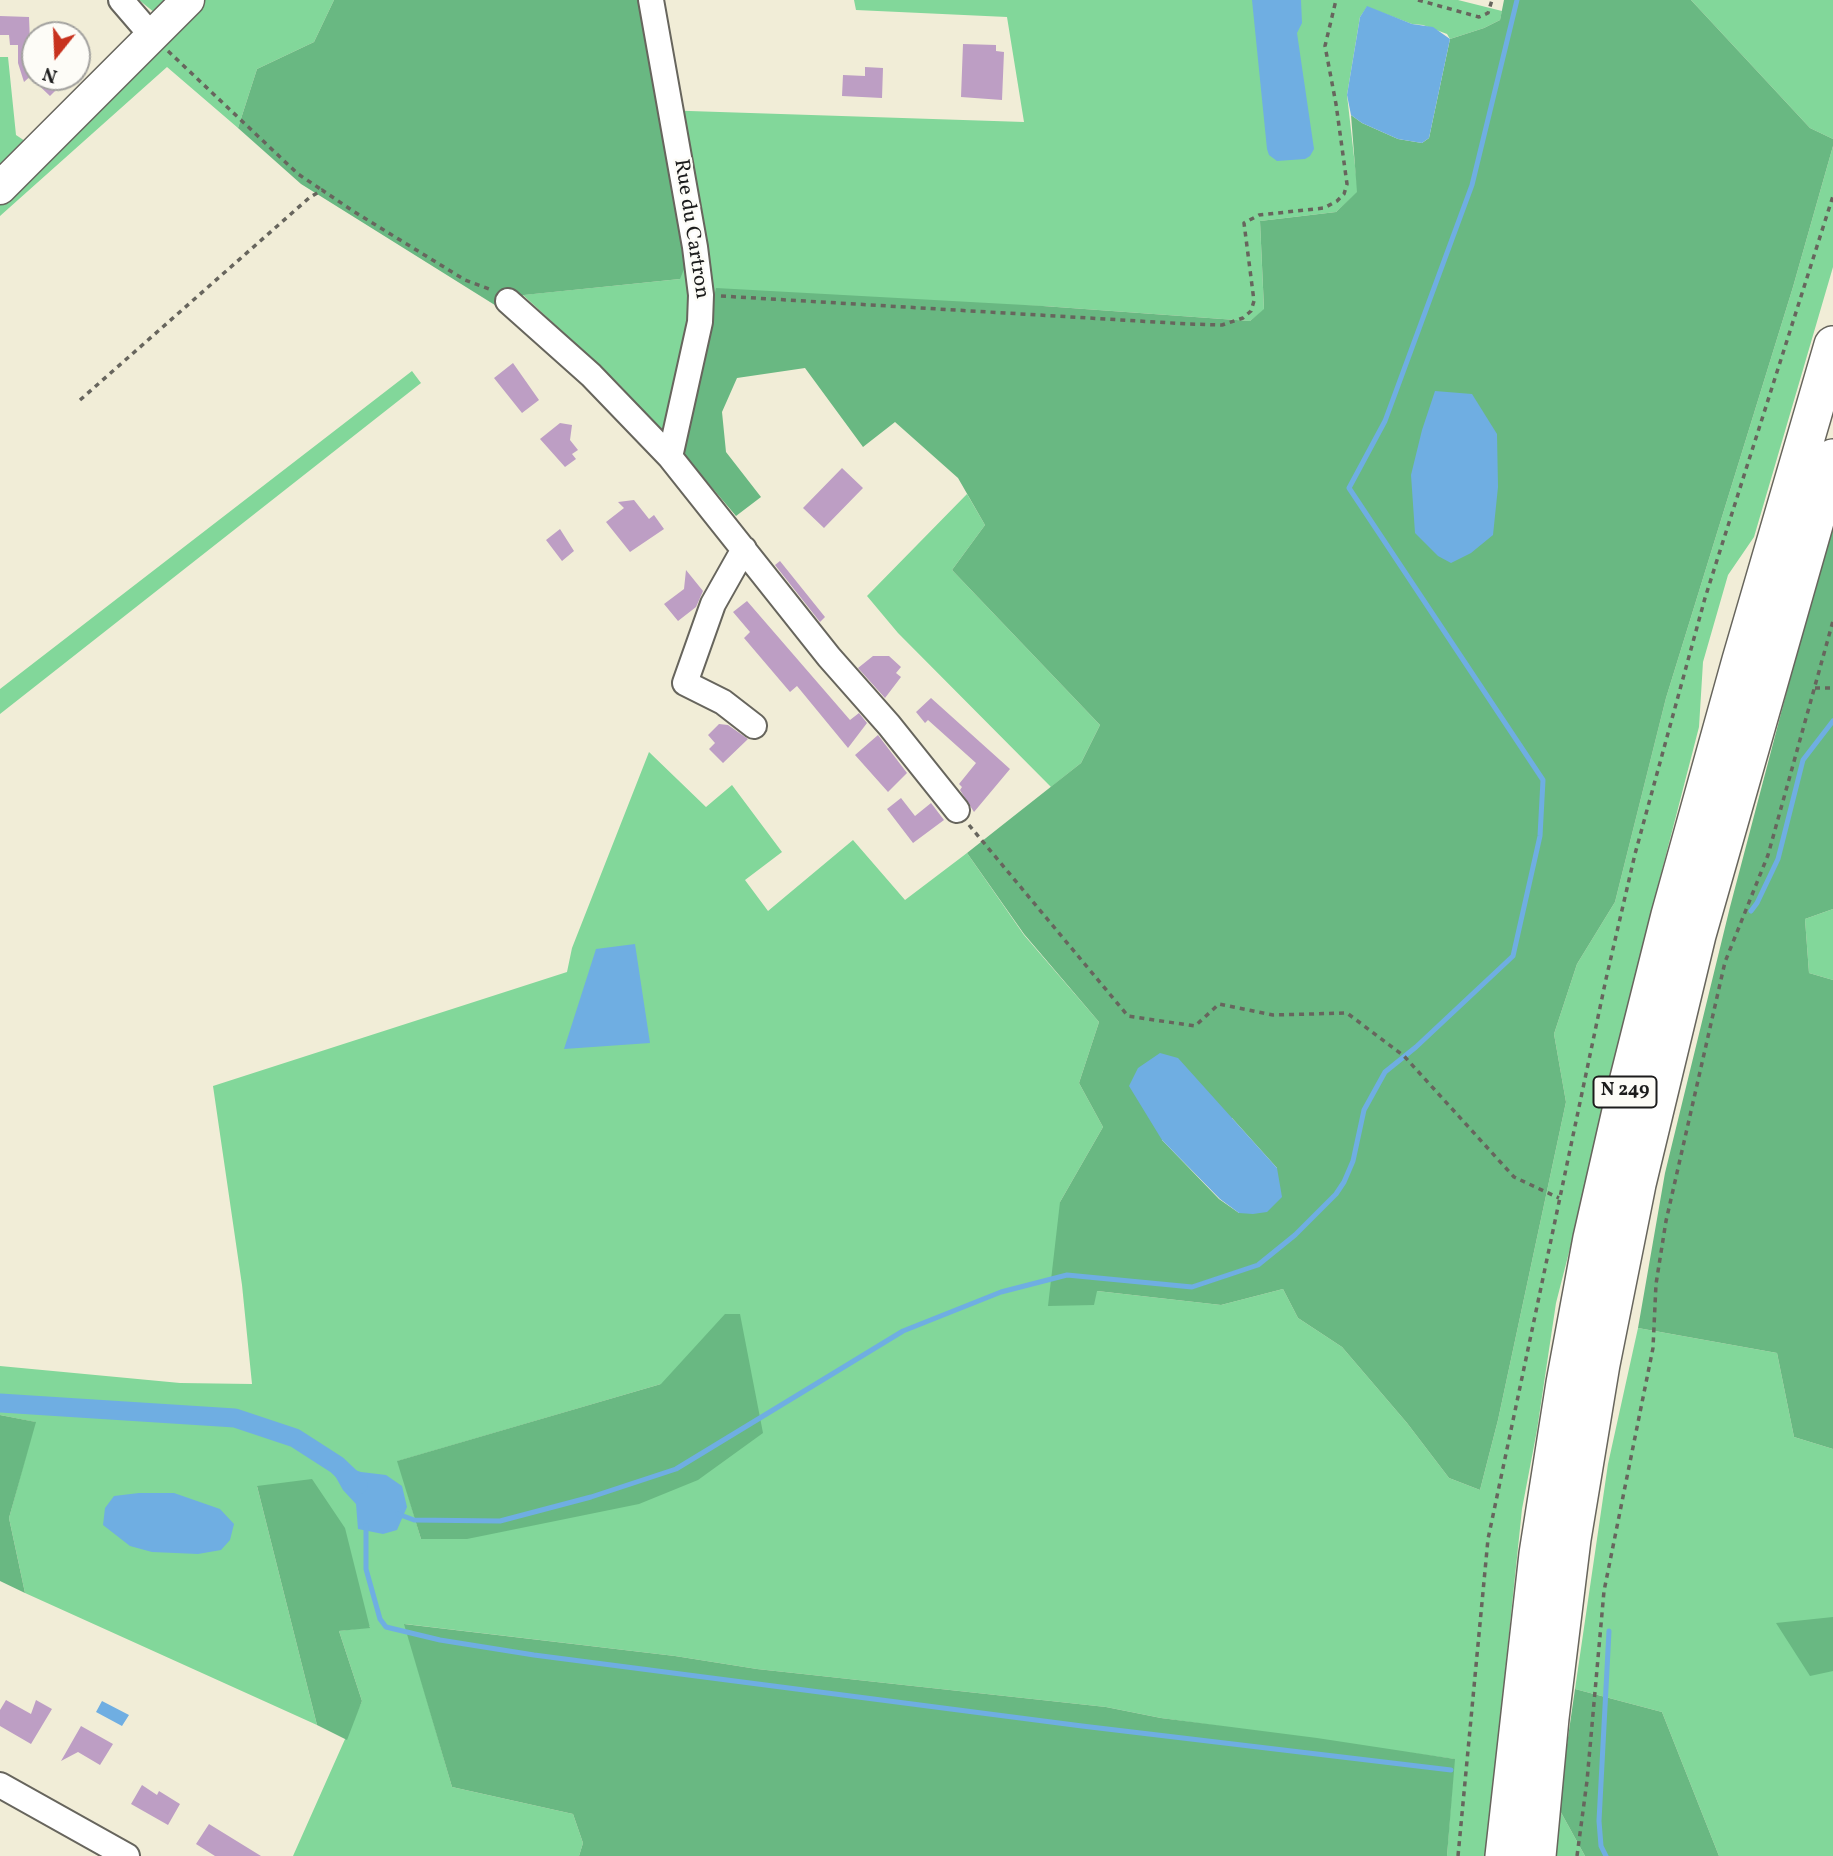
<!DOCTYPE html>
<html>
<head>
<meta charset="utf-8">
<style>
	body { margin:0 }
	#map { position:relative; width:1833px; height:1856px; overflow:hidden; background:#f1edd7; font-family:Vollkorn,serif }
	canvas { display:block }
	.north { position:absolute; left:21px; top:21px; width:70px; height:70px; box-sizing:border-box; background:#fdfcf7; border:2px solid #a3a29f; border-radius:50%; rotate:198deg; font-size:19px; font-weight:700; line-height:28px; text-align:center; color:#1c1c1c }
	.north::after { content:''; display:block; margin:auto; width:24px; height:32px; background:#c8321e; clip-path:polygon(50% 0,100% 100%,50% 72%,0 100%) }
</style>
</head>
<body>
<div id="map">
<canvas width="1833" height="1856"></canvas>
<div class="north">N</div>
</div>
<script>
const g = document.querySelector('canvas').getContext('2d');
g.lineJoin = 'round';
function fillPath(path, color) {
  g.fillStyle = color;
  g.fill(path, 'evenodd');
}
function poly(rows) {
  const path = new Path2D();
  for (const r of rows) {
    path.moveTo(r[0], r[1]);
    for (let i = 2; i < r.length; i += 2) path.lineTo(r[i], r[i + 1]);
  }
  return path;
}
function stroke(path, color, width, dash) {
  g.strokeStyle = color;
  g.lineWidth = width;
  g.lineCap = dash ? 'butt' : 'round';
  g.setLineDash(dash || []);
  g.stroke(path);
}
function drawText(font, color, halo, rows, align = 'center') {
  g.font = font + ' Vollkorn,serif';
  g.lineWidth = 5;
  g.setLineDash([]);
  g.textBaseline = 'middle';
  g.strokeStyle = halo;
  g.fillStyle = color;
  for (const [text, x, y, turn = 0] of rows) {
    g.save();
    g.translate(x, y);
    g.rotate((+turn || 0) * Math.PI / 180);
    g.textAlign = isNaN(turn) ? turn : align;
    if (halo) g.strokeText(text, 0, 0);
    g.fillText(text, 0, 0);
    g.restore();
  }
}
fillPath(poly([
	[139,0,334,0,314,42,257,69,238,128,167,67,0,216,0,57,8,57,16,135,28,143,160,17],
	[854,0,1458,0,1502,11,1500,20,1484,28,1450,39,1447,34,1423,25,1412,24,1367,7,1360,17,1347,95,1358,192,1336,212,1260,221,1264,310,1250,321,1043,306,714,302,680,450,618,383,523,295,680,279,659,110,1024,122,1007,17,856,10],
	[1691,0,1833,0,1833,139,1810,128],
	[1833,146,1833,267,1754,537,1728,575,1703,662,1699,727,1629,998,1599,1135,1556,1303,1537,1430,1522,1509,1486,1856,1447,1856,1454,1759,1161,1718,1106,1707,757,1669,675,1656,405,1624,452,1787,573,1814,583,1843,579,1856,293,1856,362,1701,339,1631,370,1627,257,1486,317,1725,25,1593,9,1518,35,1422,0,1415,0,1366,180,1383,252,1384,242,1285,213,1086,567,972,572,948,649,752,706,807,732,785,782,852,745,880,768,911,853,840,905,900,967,853,1024,935,1099,1022,1079,1083,1103,1127,1060,1202,1097,1291,1221,1305,1283,1289,1298,1318,1342,1347,1407,1423,1449,1478,1480,1490,1498,1420,1566,1102,1554,1034,1577,964,1615,902,1666,698,1793,287],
	[661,1384,421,1539,398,1461],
	[412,371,421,383,0,714,0,689],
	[967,494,985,525,952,570,1100,725,1081,763,1051,787,898,633,867,596],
	[1833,909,1833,980,1809,973,1805,919],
	[1638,1328,1777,1353,1794,1437,1833,1449,1833,1856,1719,1856,1662,1712,1575,1689,1608,1464],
	[1558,1807,1585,1856,1555,1856]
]), '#82d79a');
fillPath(poly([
	[334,0,640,0,686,264,680,279,524,295,498,307,301,184,238,128,257,69,314,42],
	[1504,0,1691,0,1810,128,1833,139,1833,146,1793,287,1666,698,1615,902,1577,964,1554,1034,1566,1102,1498,1420,1480,1490,1449,1478,1407,1423,1342,1347,1298,1318,1283,1289,1221,1305,1097,1291,1094,1305,1048,1306,1060,1202,1103,1127,1079,1083,1099,1022,1024,934,967,853,1081,763,1100,725,952,570,985,525,958,478,895,422,863,447,805,368,737,378,722,412,726,452,761,497,736,516,680,450,716,288,1043,306,1250,321,1264,309,1260,221,1336,212,1357,192,1351,115,1362,123,1398,139,1422,143,1429,138,1450,39,1484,28,1500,20],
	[1232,1118,1277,1168,1239,1213,1219,1199,1162,1140],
	[1833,528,1833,909,1805,919,1809,973,1833,980,1833,1449,1794,1437,1777,1353,1638,1328,1665,1173,1730,907,1804,626],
	[725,1314,740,1314,763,1433,698,1480,639,1504,467,1539,421,1539,397,1461,661,1384],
	[0,1415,36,1422,9,1518,25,1593,0,1581],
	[312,1479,345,1528,370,1628,339,1631,362,1701,347,1740,317,1725,257,1486],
	[1833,1617,1833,1671,1810,1676,1776,1623],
	[404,1624,675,1656,757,1669,1106,1707,1161,1718,1317,1738,1455,1759,1447,1856,579,1856,583,1843,573,1814,452,1787],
	[1575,1689,1662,1712,1719,1856,1585,1856,1558,1807]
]), '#69b882');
fillPath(poly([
	[1252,0,1301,0,1302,23,1297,33,1314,149,1310,156,1305,159,1277,161,1269,155,1267,149],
	[1367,6,1412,24,1433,27,1450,39,1429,138,1422,143,1398,139,1362,123,1351,115,1347,95,1360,17],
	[1435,391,1472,394,1497,434,1498,487,1493,535,1471,553,1451,563,1438,556,1415,533,1411,475,1422,430],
	[635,944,650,1043,564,1049,596,949],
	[1160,1053,1178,1058,1277,1168,1282,1197,1267,1212,1253,1214,1239,1213,1220,1199,1162,1140,1129,1086,1138,1068],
	[343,1466,361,1472,386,1475,402,1486,407,1507,397,1530,383,1534,358,1529,356,1504,343,1490,334,1474],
	[139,1493,174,1493,220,1509,234,1524,230,1540,221,1550,198,1554,152,1552,130,1546,103,1525,105,1508,114,1496],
	[102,1701,129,1715,122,1726,96,1712]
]), '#6faee2');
stroke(poly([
	[1751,911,1757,903,1778,859,1803,760,1833,721],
	[398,1514,414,1520,500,1521,591,1497,676,1469,903,1331,1001,1292,1067,1275,1192,1287,1258,1265,1295,1235,1336,1194,1344,1182,1353,1161,1364,1110,1385,1072,1416,1047,1513,956,1540,836,1543,780,1349,488,1385,421,1472,185,1517,0],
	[366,1526,366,1569,380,1619,386,1627,440,1640,534,1655,1082,1726,1451,1770],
	[1606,1856,1601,1846,1599,1821,1609,1631]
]), '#6faee2', 5);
stroke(poly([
	[0,1403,235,1418,295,1438,337,1465,358,1485]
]), '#6faee2', 19);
fillPath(poly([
	[0,16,29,17,30,42,35,42,35,72,24,82,18,63,18,45,10,45,9,35,0,35],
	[963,44,996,45,996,51,1004,52,1002,100,961,97],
	[865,67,883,68,882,98,842,96,843,75,865,76],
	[30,77,69,77,50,96],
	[513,363,539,400,522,413,494,378],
	[560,423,572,425,570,440,578,450,572,454,576,459,565,467,540,439],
	[842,468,863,488,824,528,803,508],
	[634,500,649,519,654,515,664,529,630,552,606,522,624,508,618,502],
	[560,529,574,551,562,561,546,540],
	[780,561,825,617,820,622,775,565],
	[686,570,703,591,696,607,678,621,664,604,684,589],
	[747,601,850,720,859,713,867,723,848,748,797,686,790,692,744,638,750,632,733,612],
	[873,656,889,656,901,667,896,673,901,677,885,698,858,668],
	[931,698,1010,769,974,812,960,790,962,787,959,784,976,763,928,720,925,723,916,712],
	[719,724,728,725,748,739,723,763,709,749,715,743,708,735],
	[878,735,907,773,888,792,855,755],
	[901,798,915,816,931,803,944,820,913,843,887,809],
	[6,1700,31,1714,36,1700,52,1709,31,1744,0,1726,0,1710],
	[81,1726,113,1744,100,1765,78,1752,61,1761],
	[142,1785,157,1795,159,1791,180,1804,168,1825,131,1804],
	[209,1824,261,1856,215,1856,196,1844]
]), '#bd9ec4');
const minor = poly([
	[121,0,152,36],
	[651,0,695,247,701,295,700,322,670,457,829,657,889,725,957,810],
	[508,301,591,375,670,457],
	[744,549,713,604,685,683,723,702,754,726],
	[0,1785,127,1856]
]);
const major = poly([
	[0,188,188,0]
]);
const highway = poly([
	[1504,1856,1538,1554,1565,1383,1592,1238,1623,1102,1670,915,1741,660,1833,345],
	[1537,1856,1550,1718,1572,1539,1601,1364,1637,1184,1697,935,1833,458]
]);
stroke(minor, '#67655d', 28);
stroke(major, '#67655d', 35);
stroke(highway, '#67655d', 40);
stroke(poly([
	[1418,0,1479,17,1488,13,1492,0],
	[168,51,298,174,322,190],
	[721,296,1189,324,1222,325,1243,318,1251,311,1254,301,1244,223,1259,215,1324,208,1337,201,1344,194,1347,184,1336,104,1325,46,1336,0],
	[80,400,309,198,322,190,353,211,465,280,492,290],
	[1815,688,1833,688],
	[969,825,1128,1016,1195,1026,1219,1004,1273,1015,1347,1013,1404,1056,1514,1177,1559,1198],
	[1458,1856,1488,1539,1606,979,1635,854,1705,598,1833,196],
	[1577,1856,1587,1781,1604,1591,1653,1348,1656,1284,1666,1221,1725,962,1768,855,1833,621]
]), '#67655d', 3.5, [5, 5]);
stroke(minor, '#fff', 24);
stroke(major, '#fff', 32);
stroke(highway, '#fff', 37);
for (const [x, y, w] of [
	[1625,1092,63]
]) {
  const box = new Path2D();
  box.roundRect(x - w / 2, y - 15.5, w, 31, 5);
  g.fillStyle = '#fdfcf7';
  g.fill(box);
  stroke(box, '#1c1c1c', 2);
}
drawText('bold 19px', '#1c1c1c', null, [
	["N 249",1625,1092]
]);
drawText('21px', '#1c1c1c', '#fdfcf7', [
	["Rue du Cartron",690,229,81]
]);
</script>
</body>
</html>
